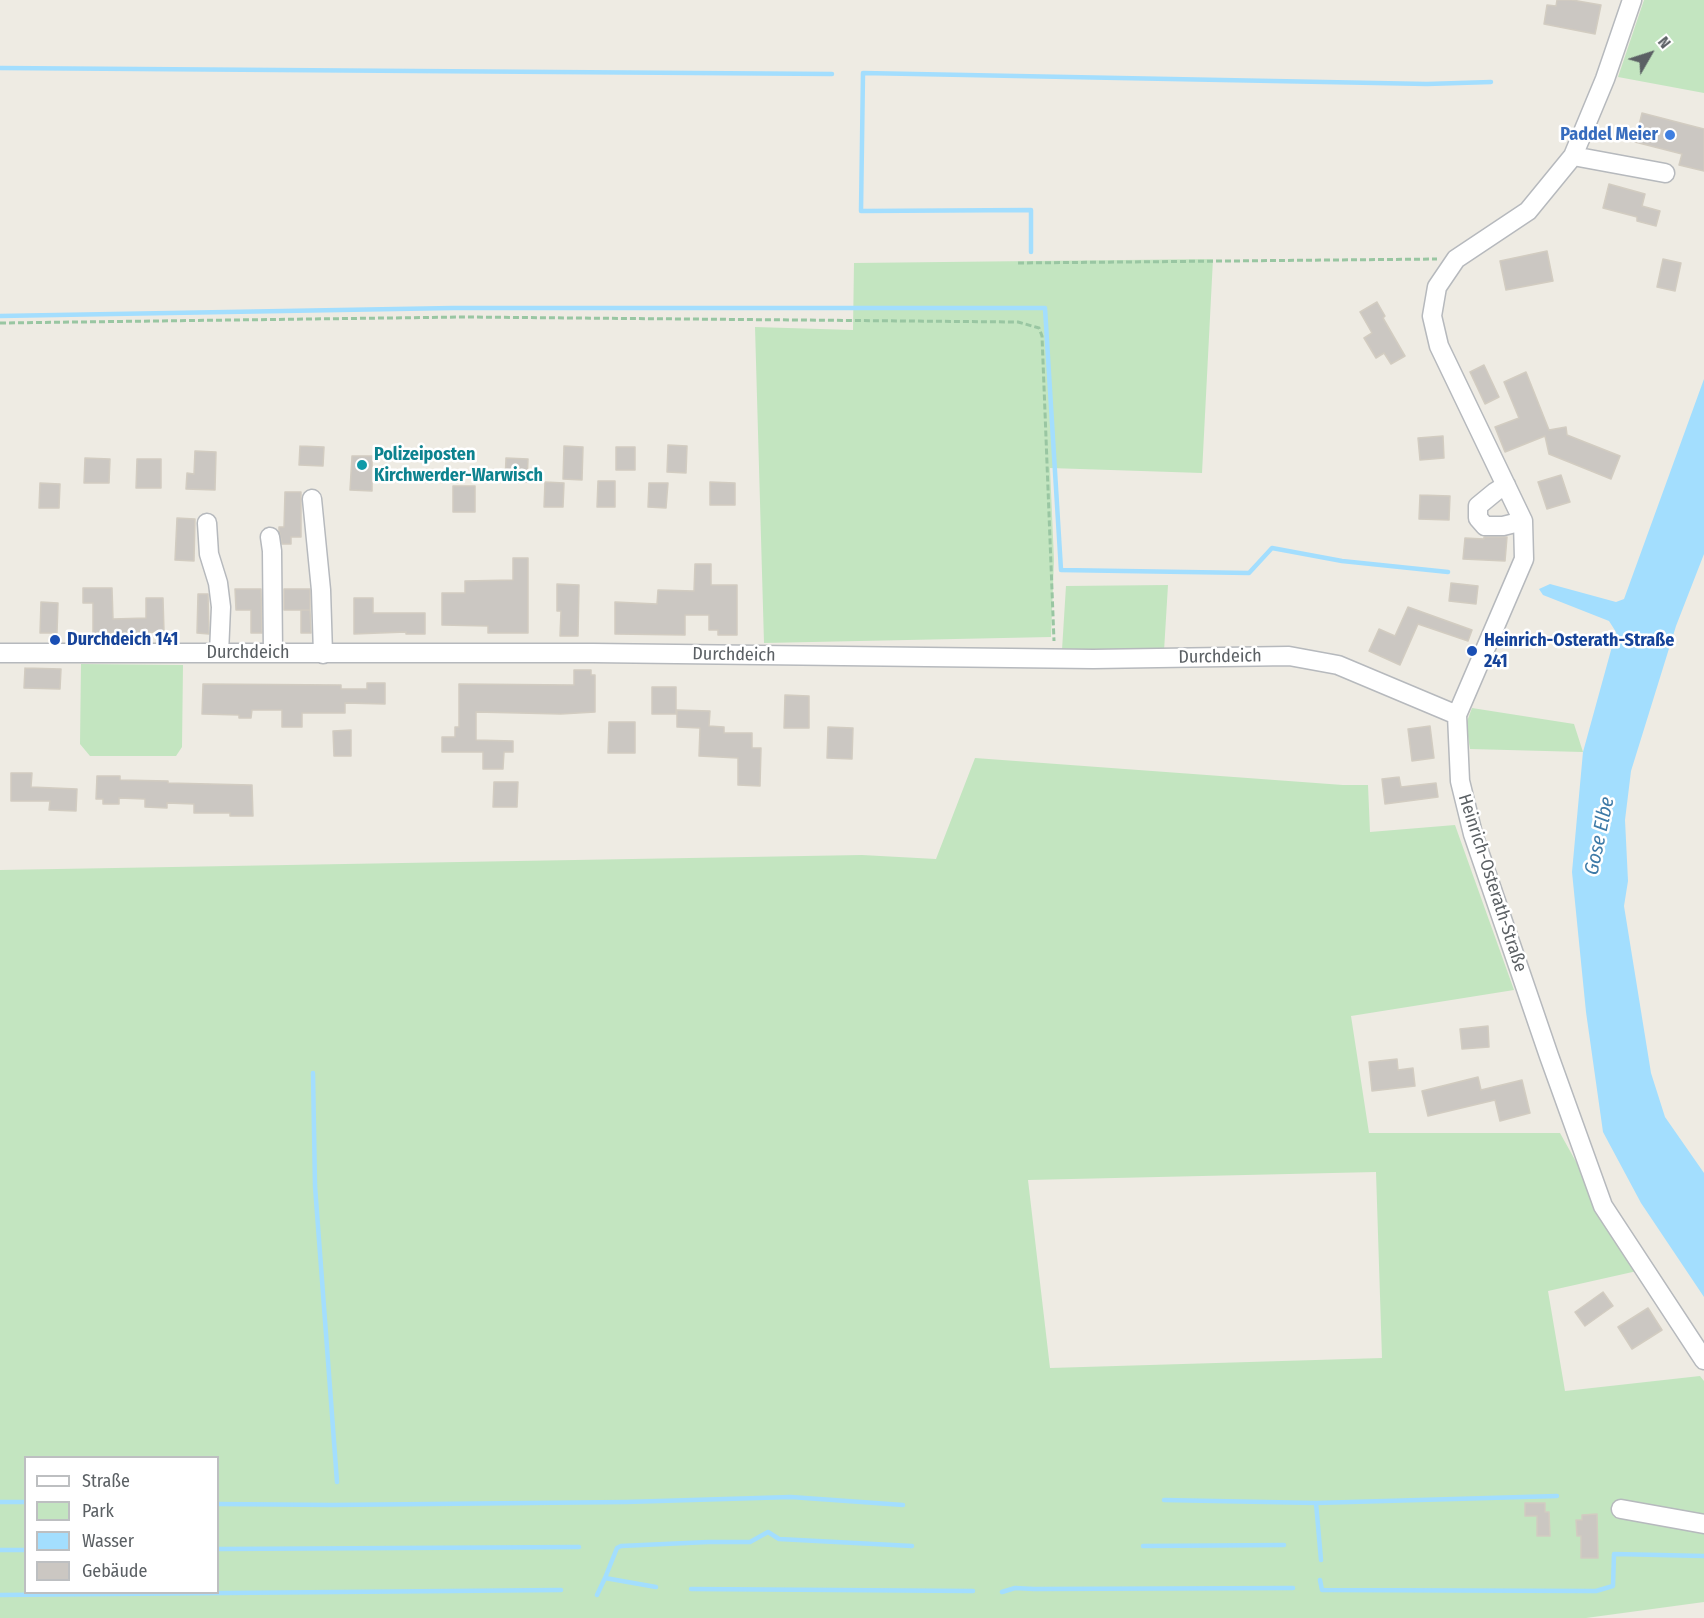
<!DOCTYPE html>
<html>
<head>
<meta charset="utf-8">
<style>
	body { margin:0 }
	#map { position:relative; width:1704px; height:1618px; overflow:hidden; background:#eeebe3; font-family:"Fira Sans Condensed",sans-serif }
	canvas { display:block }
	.legend { position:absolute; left:24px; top:1456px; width:195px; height:138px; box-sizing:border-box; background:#fff; border:2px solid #bdbfc1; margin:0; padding:8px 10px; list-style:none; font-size:18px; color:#5b6064 }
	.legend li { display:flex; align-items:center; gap:12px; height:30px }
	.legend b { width:30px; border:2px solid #bdbfc1 }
	.north { position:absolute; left:1620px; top:24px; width:60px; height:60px; -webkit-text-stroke:4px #fff; paint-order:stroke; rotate:51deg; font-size:16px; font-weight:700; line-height:24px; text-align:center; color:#5b6064 }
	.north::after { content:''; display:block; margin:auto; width:21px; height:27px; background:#5b6064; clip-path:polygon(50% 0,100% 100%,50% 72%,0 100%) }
</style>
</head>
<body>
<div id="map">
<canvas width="1704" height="1618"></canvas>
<ul class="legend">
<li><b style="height:8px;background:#fff"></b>Straße</li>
<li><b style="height:16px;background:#c3e5c0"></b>Park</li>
<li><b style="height:16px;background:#a3defe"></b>Wasser</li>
<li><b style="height:16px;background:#cbc7c2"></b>Gebäude</li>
</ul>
<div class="north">N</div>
</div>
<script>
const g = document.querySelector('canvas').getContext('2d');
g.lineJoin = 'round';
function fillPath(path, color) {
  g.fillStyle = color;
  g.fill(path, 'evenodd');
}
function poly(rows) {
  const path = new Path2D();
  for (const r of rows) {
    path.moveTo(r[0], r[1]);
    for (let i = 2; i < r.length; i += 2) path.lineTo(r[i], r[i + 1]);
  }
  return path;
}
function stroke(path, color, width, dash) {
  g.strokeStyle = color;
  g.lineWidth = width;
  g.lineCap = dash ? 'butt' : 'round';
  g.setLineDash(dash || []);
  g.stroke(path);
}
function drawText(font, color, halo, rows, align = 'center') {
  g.font = font + ' "Fira Sans Condensed",sans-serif';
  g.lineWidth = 5;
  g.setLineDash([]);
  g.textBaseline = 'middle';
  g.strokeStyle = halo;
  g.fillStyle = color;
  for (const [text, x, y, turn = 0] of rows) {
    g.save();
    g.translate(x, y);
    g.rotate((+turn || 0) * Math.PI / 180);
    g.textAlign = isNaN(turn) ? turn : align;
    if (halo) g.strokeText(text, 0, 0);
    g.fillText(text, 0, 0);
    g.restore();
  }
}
fillPath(poly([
	[1644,0,1704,0,1704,93,1618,77],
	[1213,259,1202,473,1050,468,1054,560,1051,637,764,643,755,327,853,330,854,263],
	[1168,585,1164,651,1062,650,1066,586],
	[81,664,183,665,182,747,176,756,90,756,80,744],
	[1472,708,1574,724,1583,752,1470,749,1466,724],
	[975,758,1343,785,1368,785,1370,832,1455,825,1514,990,1351,1016,1369,1133,1560,1133,1637,1271,1548,1291,1565,1391,1700,1376,1704,1381,1704,1602,1586,1618,0,1618,0,870,862,855,936,859],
	[1376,1172,1382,1358,1050,1368,1028,1180],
	[26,1458,218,1458,218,1592,26,1592]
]), '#c3e5c0');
fillPath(poly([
	[1704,379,1704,554,1676,626,1631,771,1625,820,1628,881,1624,906,1651,1073,1665,1117,1704,1173,1704,1297,1641,1203,1603,1132,1586,1012,1572,872,1583,752,1616,632,1609,621,1543,595,1539,589,1550,584,1616,602,1624,599]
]), '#a3defe');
stroke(poly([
	[0,68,832,74],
	[1031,252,1031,210,861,211,863,73,1427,84,1491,82],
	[0,316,453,308,1045,308,1061,570,1249,573,1272,548,1342,561,1448,572],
	[313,1073,315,1186,337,1482],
	[1164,1500,1316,1503,1321,1560],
	[0,1502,26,1502],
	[1316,1503,1557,1496],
	[218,1504,332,1505,626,1502,791,1497,903,1505],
	[1143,1546,1284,1545],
	[218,1549,579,1547],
	[0,1550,26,1550],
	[605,1578,617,1548,621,1546,708,1542,750,1542,768,1532,779,1539,912,1546],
	[1320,1580,1322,1590,1596,1591,1613,1586,1614,1554,1704,1556],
	[691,1589,973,1591],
	[1002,1592,1015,1588,1034,1589,1293,1588],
	[0,1595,561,1590],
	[597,1595,605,1578,656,1587]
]), '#a3defe', 4.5);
const building = poly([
	[1557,0,1572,0,1601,5,1595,34,1544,24,1547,5,1556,6,1557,0],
	[1642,113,1704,129,1704,171,1679,165,1682,154,1635,142,1642,113],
	[1609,184,1645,194,1642,206,1660,211,1656,226,1637,221,1637,217,1603,208,1609,184],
	[1547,251,1553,281,1506,290,1500,261,1547,251],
	[1663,259,1681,263,1675,291,1657,287,1663,259],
	[1377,302,1385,316,1383,318,1405,356,1391,364,1384,353,1376,358,1364,338,1372,333,1360,312,1377,302],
	[1484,365,1499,397,1485,404,1470,372,1484,365],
	[1526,372,1549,430,1566,427,1567,435,1620,456,1611,479,1549,454,1545,436,1505,452,1495,427,1519,418,1504,382,1526,372],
	[1443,436,1444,458,1420,460,1418,438,1443,436],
	[668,445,687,446,686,473,667,472,668,445],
	[300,446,324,447,323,466,299,465,300,446],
	[564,446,583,447,582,480,563,479,564,446],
	[616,447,635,447,635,470,616,470,616,447],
	[195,451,216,452,215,490,186,489,187,473,194,474,195,451],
	[352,456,372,456,372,491,350,490,352,456],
	[85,458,110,459,109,483,84,483,85,458],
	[506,458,528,459,527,482,505,482,506,458],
	[137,459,161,459,161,488,136,488,137,459],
	[1561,475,1570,502,1547,509,1538,482,1561,475],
	[598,481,615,481,615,507,597,507,598,481],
	[545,482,564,483,563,507,544,507,545,482],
	[710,482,735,483,735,505,710,505,710,482],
	[40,483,60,484,59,508,39,508,40,483],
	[649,483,668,483,666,508,648,507,649,483],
	[453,486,475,486,475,512,453,512,453,486],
	[285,492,301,492,301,537,291,537,291,544,282,544,279,530,279,527,284,527,285,492],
	[1420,495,1450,496,1449,520,1419,519,1420,495],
	[177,518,195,519,194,561,175,560,177,518],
	[1484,537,1507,537,1505,561,1463,559,1465,538,1484,539,1484,537],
	[513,558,528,558,528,633,488,633,488,626,442,625,442,593,465,593,465,581,513,580,513,558],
	[695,564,711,564,711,585,737,585,737,635,718,635,718,630,709,630,709,615,685,615,685,635,615,634,615,602,657,604,658,590,694,591,695,564],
	[1451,583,1478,586,1476,604,1449,601,1451,583],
	[557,584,579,585,578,636,560,636,561,611,557,611,557,584],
	[83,588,112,588,113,619,146,618,146,598,163,598,164,632,93,633,93,603,83,603,83,588],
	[235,589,261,589,262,633,251,633,251,610,236,610,235,589],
	[284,589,310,589,310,610,284,610,284,589],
	[198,594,208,594,209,634,197,633,198,594],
	[354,598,373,598,373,613,425,613,425,634,406,634,406,632,354,634,354,598],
	[41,602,58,603,57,633,40,633,41,602],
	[1408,607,1472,630,1468,641,1418,624,1400,665,1369,651,1379,629,1395,636,1408,607],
	[301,610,310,610,311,633,301,633,301,610],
	[25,668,61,669,60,689,24,688,25,668],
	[574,670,591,670,591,675,595,675,595,712,561,714,476,712,476,740,513,741,513,752,504,752,503,769,483,769,483,752,442,752,442,737,455,737,455,727,459,727,459,684,574,685,574,670],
	[367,683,385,683,385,704,345,703,345,713,302,713,302,727,282,727,282,710,252,710,251,718,239,718,239,715,202,714,203,684,341,685,341,689,367,689,367,683],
	[652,687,676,687,676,714,652,714,652,687],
	[785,695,809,696,809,728,784,728,785,695],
	[677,710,710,711,709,726,724,727,724,733,752,733,752,748,761,748,760,786,738,785,738,758,699,756,700,728,677,727,677,710],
	[609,722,635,722,635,753,608,753,609,722],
	[1430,726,1434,758,1412,761,1408,729,1430,726],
	[828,727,853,728,852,759,827,758,828,727],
	[351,730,351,756,334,756,333,731,351,730],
	[11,773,32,773,31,787,77,789,76,811,49,810,50,801,11,801,11,773],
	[97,776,120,776,120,780,168,781,168,783,252,785,253,816,230,816,230,813,194,813,194,804,167,803,167,808,145,807,145,799,119,798,119,804,103,804,103,799,96,799,97,776],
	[1399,777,1401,787,1436,783,1438,797,1385,804,1382,779,1399,777],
	[494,782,518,782,517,807,493,807,494,782],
	[1488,1026,1489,1047,1462,1049,1460,1029,1488,1026],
	[1397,1059,1398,1070,1413,1068,1415,1086,1372,1091,1369,1062,1397,1059],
	[1478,1077,1481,1090,1522,1080,1530,1113,1500,1121,1495,1100,1428,1116,1422,1091,1478,1077],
	[1603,1292,1613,1306,1585,1326,1575,1312,1603,1292],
	[1648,1308,1662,1330,1632,1349,1618,1327,1648,1308],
	[1525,1503,1545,1503,1545,1512,1549,1512,1550,1536,1537,1536,1537,1516,1525,1516,1525,1503],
	[1597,1514,1598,1558,1581,1558,1581,1536,1577,1536,1576,1520,1582,1520,1582,1515,1597,1514]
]);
fillPath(building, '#cbc7c2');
stroke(building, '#d2ccc1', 1.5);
const minor = poly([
	[1632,0,1605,79,1573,156,1528,211,1456,259,1437,287,1432,316,1439,346,1523,521,1524,559,1457,715,1460,781,1473,834,1549,1056,1603,1206,1704,1360],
	[1573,156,1665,173],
	[1506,485,1495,492,1478,506,1478,518,1485,526,1503,526,1523,521],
	[312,499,321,590,323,654],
	[207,523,209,554,218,583,221,607,219,653],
	[270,537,272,551,273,653],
	[0,653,593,653,1093,659,1289,656,1338,665,1457,715],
	[1621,1509,1704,1524]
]);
stroke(minor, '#b6b9bd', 21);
stroke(poly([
	[1018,263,1437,259],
	[0,323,465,317,1018,322,1039,328,1042,336,1054,641]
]), '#99c6a2', 3, [6, 3]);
stroke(minor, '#fff', 18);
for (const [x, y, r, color] of [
	[1670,135,6,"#3f7fe0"],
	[362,465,6,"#0f9aa8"],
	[55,640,6,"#1a4fb4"],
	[1472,651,6,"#1a4fb4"]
]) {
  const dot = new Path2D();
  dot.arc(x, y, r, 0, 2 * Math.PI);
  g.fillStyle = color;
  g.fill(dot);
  stroke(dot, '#fff', 2);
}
drawText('bold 18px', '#366cbe', '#fff', [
	["Paddel Meier",1658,135]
], 'right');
drawText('bold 18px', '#0d838f', '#fff', [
	["Polizeiposten",374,455],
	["Kirchwerder-Warwisch",374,476]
], 'left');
drawText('bold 18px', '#164399', '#fff', [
	["Durchdeich 141",67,640],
	["Heinrich-Osterath-Straße",1484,641],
	["241",1484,662]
], 'left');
drawText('18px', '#5b6064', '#fff', [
	["Durchdeich",248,653],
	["Durchdeich",734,655,1],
	["Durchdeich",1220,657,-1],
	["Heinrich-Osterath-Straße",1492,883,72]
]);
drawText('italic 20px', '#3d7aa7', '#fff', [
	["Gose Elbe",1600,836,-78]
]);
</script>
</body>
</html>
